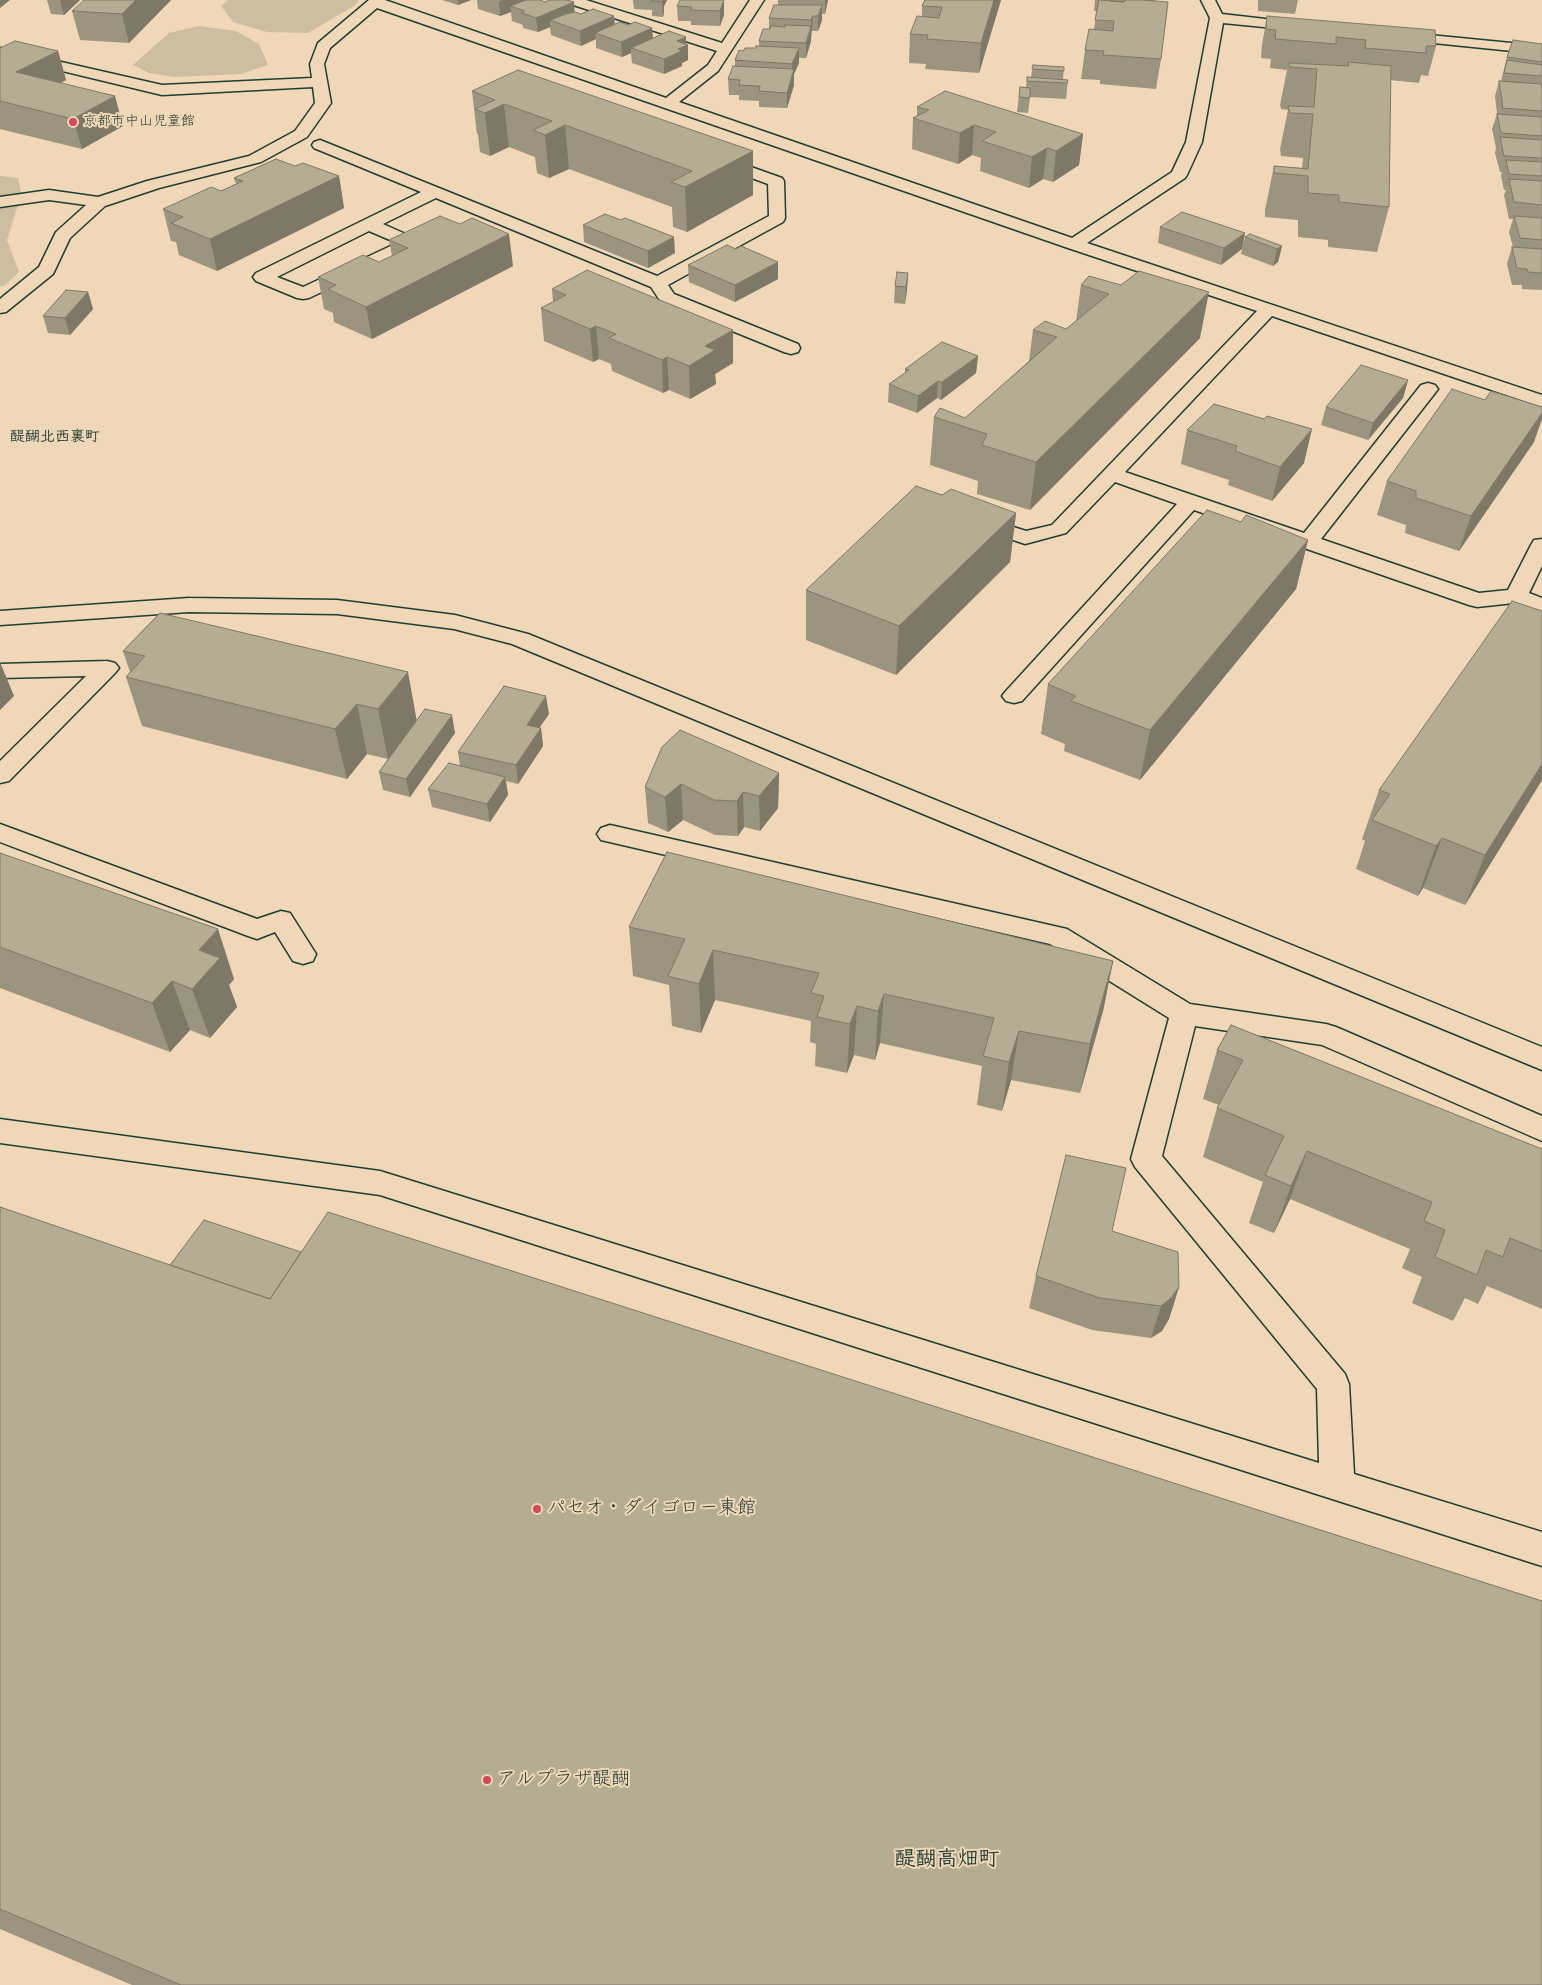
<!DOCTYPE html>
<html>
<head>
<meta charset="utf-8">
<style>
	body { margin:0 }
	canvas { display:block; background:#efd7b7 }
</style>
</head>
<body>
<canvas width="1542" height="1985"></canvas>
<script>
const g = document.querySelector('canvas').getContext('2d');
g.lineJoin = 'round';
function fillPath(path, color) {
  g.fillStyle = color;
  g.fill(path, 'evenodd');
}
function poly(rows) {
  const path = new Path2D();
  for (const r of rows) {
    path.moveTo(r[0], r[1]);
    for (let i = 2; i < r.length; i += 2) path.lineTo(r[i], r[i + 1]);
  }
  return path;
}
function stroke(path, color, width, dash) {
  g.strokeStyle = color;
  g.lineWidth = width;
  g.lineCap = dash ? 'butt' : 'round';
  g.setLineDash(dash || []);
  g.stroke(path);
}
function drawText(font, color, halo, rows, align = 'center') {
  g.font = font + ' Mynerve,"Klee One",sans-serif';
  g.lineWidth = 4;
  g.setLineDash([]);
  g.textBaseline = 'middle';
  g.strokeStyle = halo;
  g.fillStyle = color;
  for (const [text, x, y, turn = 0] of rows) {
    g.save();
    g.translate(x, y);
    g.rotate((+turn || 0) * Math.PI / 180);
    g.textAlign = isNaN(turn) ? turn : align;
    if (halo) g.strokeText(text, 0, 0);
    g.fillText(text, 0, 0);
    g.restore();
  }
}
fillPath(poly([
	[228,0,359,0,354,6,308,33,267,32,233,22,221,6],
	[199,26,236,31,259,44,268,65,241,74,175,77,149,73,133,65,169,33],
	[0,176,18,178,23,201,17,208,7,240,19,272,4,286,0,286]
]), '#cdbea2');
const minor = poly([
	[369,0,385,0,666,98,708,65,717,51,567,3,565,0,586,0,722,43,750,0,764,0,718,71,679,102,1072,238,1172,172,1186,142,1210,18,1201,0,1215,0,1222,14,1309,24,1311,27,1309,30,1304,31,1223,23,1202,142,1187,175,1185,178,1087,243,1542,395,1542,407,1272,316,1125,472,1304,533,1421,385,1428,383,1435,385,1438,389,1435,393,1321,539,1479,593,1508,590,1531,545,1534,540,1542,539,1542,566,1529,593,1542,598,1542,612,1514,603,1477,607,1469,605,1194,510,1022,701,1014,703,1006,701,1002,696,1006,691,1177,504,1115,482,1066,533,1025,544,972,526,968,522,972,518,979,516,1026,531,1052,525,1257,311,1068,248,377,8,330,48,324,64,331,103,307,137,261,162,159,188,105,206,70,238,53,274,6,312,0,313,0,299,39,267,56,232,86,205,49,200,0,207,0,197,49,190,98,197,147,181,249,156,295,131,315,103,313,87,162,95,0,56,0,48,162,85,312,78,310,64,318,43,369,0],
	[1399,32,1542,46,1542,54,1394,39,1392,36,1394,33,1399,32],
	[320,140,657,276,769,216,768,184,711,163,709,160,711,157,723,157,782,178,784,181,785,218,783,222,668,285,674,294,798,344,800,348,798,352,791,354,784,352,661,302,651,287,436,198,383,224,417,239,420,243,417,247,309,298,303,299,297,298,256,281,253,277,256,273,421,192,314,148,312,145,314,142,320,140],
	[369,231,397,243,303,287,277,277,369,231],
	[189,598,337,600,455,615,528,634,1542,1047,1542,1070,512,644,454,629,337,614,189,612,0,625,0,611,189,598],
	[107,661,115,663,119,668,115,673,9,781,0,783,0,761,86,676,0,678,0,664,107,661],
	[0,824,257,919,281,911,290,913,316,954,313,961,303,964,293,961,275,932,257,939,248,936,0,842,0,824],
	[610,825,1067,929,1190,1004,1326,1024,1336,1027,1542,1116,1542,1141,1322,1045,1195,1026,1162,1156,1345,1374,1349,1384,1354,1474,1542,1532,1542,1566,380,1195,0,1143,0,1119,380,1171,1319,1463,1317,1389,1135,1167,1131,1159,1169,1018,1050,944,601,840,597,834,601,828,610,825]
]);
stroke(minor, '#1f3d34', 3);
fillPath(minor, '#efd7b7');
fillPath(poly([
	[47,0,80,0,64,15,51,14],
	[171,0,129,43,80,40,72,11],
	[442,0,471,0,458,5],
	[477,0,540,0,581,14,614,16,615,25,628,25,652,28,653,38,686,37,686,44,688,45,688,60,682,63,682,66,664,74,632,63,631,53,622,57,596,48,596,39,581,46,551,35,550,27,538,32,523,28,523,25,512,21,511,12,500,16,478,9],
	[633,0,667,0,664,6,664,13,663,17,652,16,652,10,634,9],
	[724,0,724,15,720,26,691,25,691,21,678,21,677,6],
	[778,0,828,0,825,14,822,14,822,20,818,31,812,31,811,33,811,41,806,58,799,58,799,63,794,74,794,85,787,108,759,107,759,101,739,100,739,95,729,95,728,79,735,67,735,60,743,51,756,48,759,46,759,41,769,29,769,18,778,5],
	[925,0,1001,0,979,73,925,69,926,64,909,63,910,34,922,16,922,6],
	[1095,0,1156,0,1161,59,1156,89,1100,84,1100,80,1081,79,1085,50,1094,29,1097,11,1094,11],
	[1258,0,1298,0,1295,14,1258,11],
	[1267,16,1436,46,1428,76,1421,75,1419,83,1390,80,1389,207,1377,252,1328,247,1328,240,1298,237,1298,220,1265,217,1265,210,1274,166,1302,168,1303,158,1281,156,1280,149,1288,110,1281,109,1280,105,1287,70,1270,68,1271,59,1261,58,1262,45],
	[1542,44,1542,290,1522,289,1522,285,1512,285,1507,264,1512,247,1513,247,1509,232,1513,219,1509,219,1504,195,1506,190,1504,190,1501,176,1502,172,1500,172,1495,153,1496,148,1492,129,1497,114,1495,96,1499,81,1501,81,1507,57],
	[0,48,58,51,66,80,61,83,123,126,82,149,0,129],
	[1033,65,1064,67,1063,79,1068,80,1066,99,1030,97,1028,113,1017,112,1020,87,1026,88,1027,77,1031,77],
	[472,91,753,151,753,195,687,232,673,227,672,207,569,169,549,178,537,173,535,157,509,147,490,156,480,152,478,134,477,134],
	[917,107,1083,134,1079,165,1053,182,1043,179,1029,188,980,171,981,158,972,155,958,164,912,149,913,118,917,116],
	[295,166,339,176,344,208,217,271,179,255,176,242,171,241,163,209,221,191,236,184,234,178],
	[583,225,675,253,648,268,584,242],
	[1160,227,1245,233,1242,249,1221,265,1158,243],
	[1245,237,1282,246,1278,262,1273,266,1241,254],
	[389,240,513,266,372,339,334,322,333,313,324,309,318,277,379,262,392,256],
	[736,249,778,279,735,302,689,282,688,265],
	[908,273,907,290,905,304,894,303,895,286],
	[1089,276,1200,338,1030,510,977,494,978,481,930,465,934,417,965,418,1029,361,1033,330,1066,329,1076,321,1081,285],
	[552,289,733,363,715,374,716,384,690,399,669,390,663,393,612,371,611,364,599,359,593,362,544,341,541,308,553,302],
	[88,292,93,309,70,335,48,333,43,316],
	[978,356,976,373,941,400,937,398,917,413,888,402,889,384,905,373,905,369],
	[1408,380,1403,398,1368,440,1321,425,1326,407],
	[1187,430,1304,463,1272,501,1228,485,1229,480,1181,464],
	[1534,442,1459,551,1405,533,1406,525,1377,515,1387,481],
	[942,495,1016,513,1010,562,896,675,806,640,806,590],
	[1308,540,1296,589,1140,780,1064,751,1065,744,1041,734,1048,684],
	[1542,611,1542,780,1465,905,1423,888,1418,896,1356,869,1365,841,1362,839,1379,790],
	[160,613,417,721,455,733,410,797,383,790,379,772,388,759,367,754,347,779,142,726,126,677,130,672,123,651],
	[549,714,539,728,541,728,543,746,518,784,506,781,508,795,490,822,432,807,428,789,460,766,458,752],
	[779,773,778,808,760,831,744,827,738,836,715,835,683,820,668,832,648,823,645,787],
	[0,853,234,979,229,985,237,1007,210,1038,190,1030,170,1052,0,988],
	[629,927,1113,961,1103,1011,1080,1093,1011,1080,1002,1111,977,1105,982,1066,880,1043,875,1060,854,1055,847,1073,815,1066,816,1044,810,1042,811,1021,715,1000,701,1033,672,1026,669,985,633,976],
	[1217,1050,1542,1149,1542,1309,1487,1286,1478,1304,1465,1298,1453,1321,1412,1303,1422,1277,1402,1268,1410,1249,1290,1199,1274,1233,1249,1223,1263,1182,1203,1157,1217,1108,1219,1105,1203,1099],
	[0,1207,1542,1985,132,1985,0,1929],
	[1112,1231,1179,1287,1169,1319,1162,1331,1151,1338,1092,1330,1029,1308,1036,1276]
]), '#9b947e');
fillPath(poly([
	[0,0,10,0,0,8],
	[60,0,80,0,64,15],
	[136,0,171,0,129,43,122,14],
	[458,0,471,0,458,5],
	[503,0,532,0,510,6,511,12,500,16,499,2],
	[662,0,667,0,664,6,664,13,663,17],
	[720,0,724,0,724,15,720,26],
	[825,0,828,0,825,14],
	[994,0,1001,0,979,73,981,43],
	[574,2,575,17,550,20,550,27,538,32,536,18],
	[822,5,822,20,818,31,818,16],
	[614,16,615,31,595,33,596,39,581,46,580,31],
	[813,16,811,41,806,58,806,43,811,29,811,20],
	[652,28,653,43,631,48,631,53,622,57,621,42],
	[686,37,686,46,688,45,688,60,682,63,682,66,664,74,664,59,677,41],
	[799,48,799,63,794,74,794,85,787,108,787,93,792,77,792,64],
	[58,51,66,80,25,102,16,72],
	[115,96,123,126,82,149,73,119],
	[504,104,509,147,490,156,485,113],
	[565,125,569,169,549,178,545,135],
	[974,125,972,155,958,164,960,133],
	[1083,134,1079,165,1053,182,1056,151],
	[1047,148,1043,179,1029,188,1032,157],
	[753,151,753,195,687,232,685,187],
	[339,176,344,208,217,271,210,239],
	[1245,233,1242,249,1221,265,1224,248],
	[509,234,513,266,372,339,366,307],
	[674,237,675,253,648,268,648,251],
	[1282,246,1278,262,1273,266,1277,249],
	[778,262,778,279,735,302,735,285],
	[908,273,907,290,905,304,906,287],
	[88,292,93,309,70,335,65,318],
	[1209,292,1200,338,1030,510,1036,462],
	[596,326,599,359,593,362,590,329],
	[733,330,733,363,715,374,716,384,690,399,689,366,705,346],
	[978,356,976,373,941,400,942,382],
	[667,357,669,390,663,393,662,360],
	[1408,380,1403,398,1368,440,1373,423],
	[938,381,937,398,917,413,918,396],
	[1542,413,1542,419,1534,442,1459,551,1471,516],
	[1312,429,1304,463,1272,501,1280,467],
	[1016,513,1010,562,896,675,899,626],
	[1308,540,1296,589,1140,780,1150,730],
	[0,662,14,696,0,710],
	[408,672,417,722,388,759,378,709],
	[546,696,549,714,529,743,527,725],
	[357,704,367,754,347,779,335,729],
	[452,715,455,733,410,797,406,779],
	[541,728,543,746,518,784,516,765],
	[1542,764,1542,780,1465,905,1485,855],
	[779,773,778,808,760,831,759,796],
	[505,777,508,795,490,822,487,804],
	[681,784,683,820,668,832,665,797],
	[743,792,744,827,738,836,737,801],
	[1442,838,1423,888,1418,896,1436,846],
	[218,929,234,979,229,985,237,1007,210,1038,192,989,199,950],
	[713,950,715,1000,701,1033,699,984],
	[1113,961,1103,1011,1080,1093,1090,1044],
	[172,981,190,1030,170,1052,152,1003],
	[884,994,880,1043,875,1060,878,1011],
	[857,1006,854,1055,847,1073,850,1024],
	[1019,1031,1011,1080,1002,1111,1009,1062],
	[1307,1151,1290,1199,1274,1233,1291,1186],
	[1179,1287,1169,1319,1162,1331,1151,1338,1161,1306]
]), '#7e7867');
const building = poly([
	[84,0,136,0,122,14,72,11,84,0],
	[526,0,540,0,545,2,549,0,567,0,574,2,536,18,522,13,525,11,510,6,526,0],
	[652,0,663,0,662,2,651,1,652,0],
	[680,0,724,0,720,11,691,10,692,7,677,6,680,0],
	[925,0,994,0,981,43,927,39,928,35,910,34,917,16,939,18,942,7,922,6,925,0],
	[1099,0,1124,2,1125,0,1142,0,1168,2,1161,59,1103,55,1104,51,1085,50,1089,29,1113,31,1114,21,1095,20,1099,0],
	[1110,0,1125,0,1124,2,1110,1,1110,0],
	[774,5,822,5,818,16,813,16,811,20,769,18,774,5],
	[593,9,614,16,580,31,550,20,566,14,575,12,581,14,593,9],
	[1267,16,1435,30,1436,46,1426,46,1426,53,1365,48,1366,40,1336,37,1336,44,1275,39,1276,30,1266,29,1267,16],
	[620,22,628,25,635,22,652,28,621,42,595,33,620,22],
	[785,25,811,26,806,43,759,41,763,29,770,29,771,26,785,27,785,25],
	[669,31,686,37,677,41,688,45,678,49,682,51,664,59,631,48,669,31],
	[1513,40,1542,44,1542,62,1507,57,1513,40],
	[15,41,58,51,16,72,115,96,73,119,0,101,0,48,15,41],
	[756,46,799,48,792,64,735,60,739,50,743,51,745,48,756,48,756,46],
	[1507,60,1542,65,1542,76,1504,73,1507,60],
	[1348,62,1391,66,1389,207,1339,202,1339,195,1308,193,1308,176,1274,173,1274,166,1308,169,1313,114,1290,113,1288,106,1314,107,1317,69,1290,67,1288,63,1349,66,1348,62],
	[1033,65,1064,67,1064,71,1032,69,1033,65],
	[733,66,794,69,787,93,759,91,760,86,739,85,740,80,728,79,733,66],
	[518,70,753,151,685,187,671,182,692,171,565,125,545,135,533,130,552,121,504,104,485,113,475,109,495,100,472,91,518,70],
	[1027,77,1068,80,1067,83,1027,81,1027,77],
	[1499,81,1541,84,1542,89,1542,111,1503,108,1499,81],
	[1020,87,1030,88,1030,98,1019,97,1020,87],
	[945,91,1083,134,1056,151,1047,148,1032,157,982,141,996,132,974,125,960,133,913,118,929,110,917,107,945,91],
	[1497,114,1542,117,1542,136,1501,133,1497,114],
	[1500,137,1542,140,1542,158,1504,156,1500,137],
	[276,159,295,166,303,163,339,176,210,239,171,223,183,217,163,209,211,187,221,191,243,181,234,178,276,159],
	[1506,160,1542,162,1542,176,1509,174,1506,160],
	[1509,179,1542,181,1542,205,1514,202,1509,179],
	[1182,212,1245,233,1224,248,1160,227,1182,212],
	[605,214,621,220,625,218,674,237,648,251,583,225,605,214],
	[440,216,460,224,472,218,509,234,366,307,328,289,336,285,318,277,363,255,379,262,408,248,389,240,440,216],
	[1514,216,1542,218,1542,240,1520,238,1514,216],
	[1250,234,1282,246,1277,249,1245,237,1250,234],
	[727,245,736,249,741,246,778,262,735,285,688,265,727,245],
	[1512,247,1542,249,1542,273,1528,272,1527,269,1517,268,1512,247],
	[587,270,733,330,705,346,715,350,689,366,667,357,662,360,609,338,616,334,596,326,590,329,541,308,566,295,552,289,587,270],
	[1139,271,1209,292,1036,462,982,445,987,434,934,417,940,408,965,418,1057,337,1033,330,1045,321,1066,329,1109,294,1081,285,1089,276,1121,285,1139,271],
	[897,272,908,273,906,287,895,286,897,272],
	[66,290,88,292,65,318,43,316,66,290],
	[942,342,978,356,942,382,938,381,918,396,889,384,909,370,905,369,942,342],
	[1361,365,1408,380,1373,423,1326,407,1361,365],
	[1452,389,1485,400,1491,391,1542,407,1542,413,1471,516,1416,498,1416,491,1387,481,1452,389],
	[1214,404,1264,419,1267,416,1312,429,1280,467,1235,451,1237,446,1187,430,1214,404],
	[916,486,942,495,951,489,1016,513,899,626,806,590,916,486],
	[1207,510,1241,522,1246,515,1308,540,1150,730,1071,701,1076,696,1048,684,1207,510],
	[1512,601,1542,611,1542,764,1485,855,1442,838,1436,846,1372,820,1390,794,1379,790,1512,601],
	[160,613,408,672,378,709,357,704,335,729,126,677,145,656,123,651,160,613],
	[504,686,546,696,527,725,541,728,516,765,458,752,504,686],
	[425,709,452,715,406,779,379,772,425,709],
	[680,730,779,773,759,796,743,792,737,801,714,800,681,784,665,797,645,787,662,747,680,730],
	[449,763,505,777,487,804,428,789,449,763],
	[667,852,1113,961,1090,1044,1019,1031,1009,1062,983,1056,994,1018,884,994,878,1011,857,1006,850,1024,817,1017,824,996,811,993,819,973,713,950,699,984,668,976,685,939,629,927,667,852],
	[0,853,218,929,199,950,220,958,192,989,172,981,152,1003,0,947,0,853],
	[1231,1025,1542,1149,1542,1251,1510,1238,1503,1257,1486,1250,1477,1275,1435,1257,1445,1230,1424,1221,1432,1202,1307,1151,1291,1186,1265,1175,1284,1136,1217,1108,1243,1060,1217,1050,1231,1025],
	[1066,1155,1126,1168,1112,1231,1178,1252,1179,1287,1171,1298,1161,1306,1100,1298,1036,1276,1066,1155],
	[0,1207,270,1299,328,1212,1542,1601,1542,1985,181,1985,0,1909,0,1207],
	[204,1220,301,1252,270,1299,170,1265,204,1220]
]);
fillPath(building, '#b4ac93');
stroke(building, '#7e7867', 1);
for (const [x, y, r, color] of [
	[73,122,5,"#d1495b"],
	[537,1509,5,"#d1495b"],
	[487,1780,5,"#d1495b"]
]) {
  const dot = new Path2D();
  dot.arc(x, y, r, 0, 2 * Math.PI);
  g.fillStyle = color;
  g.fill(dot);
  stroke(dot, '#efd7b7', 2);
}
drawText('14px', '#1f3d34', '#efd7b7', [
	["京都市中山児童館",83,122]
], 'left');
drawText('bold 15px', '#1f3d34', '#efd7b7', [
	["醍醐北西裏町",55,438]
]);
drawText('19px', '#1f3d34', '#efd7b7', [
	["パセオ・ダイゴロー東館",547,1509],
	["アルプラザ醍醐",497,1780]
], 'left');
drawText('bold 21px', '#1f3d34', '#efd7b7', [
	["醍醐高畑町",947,1861]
]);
</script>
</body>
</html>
